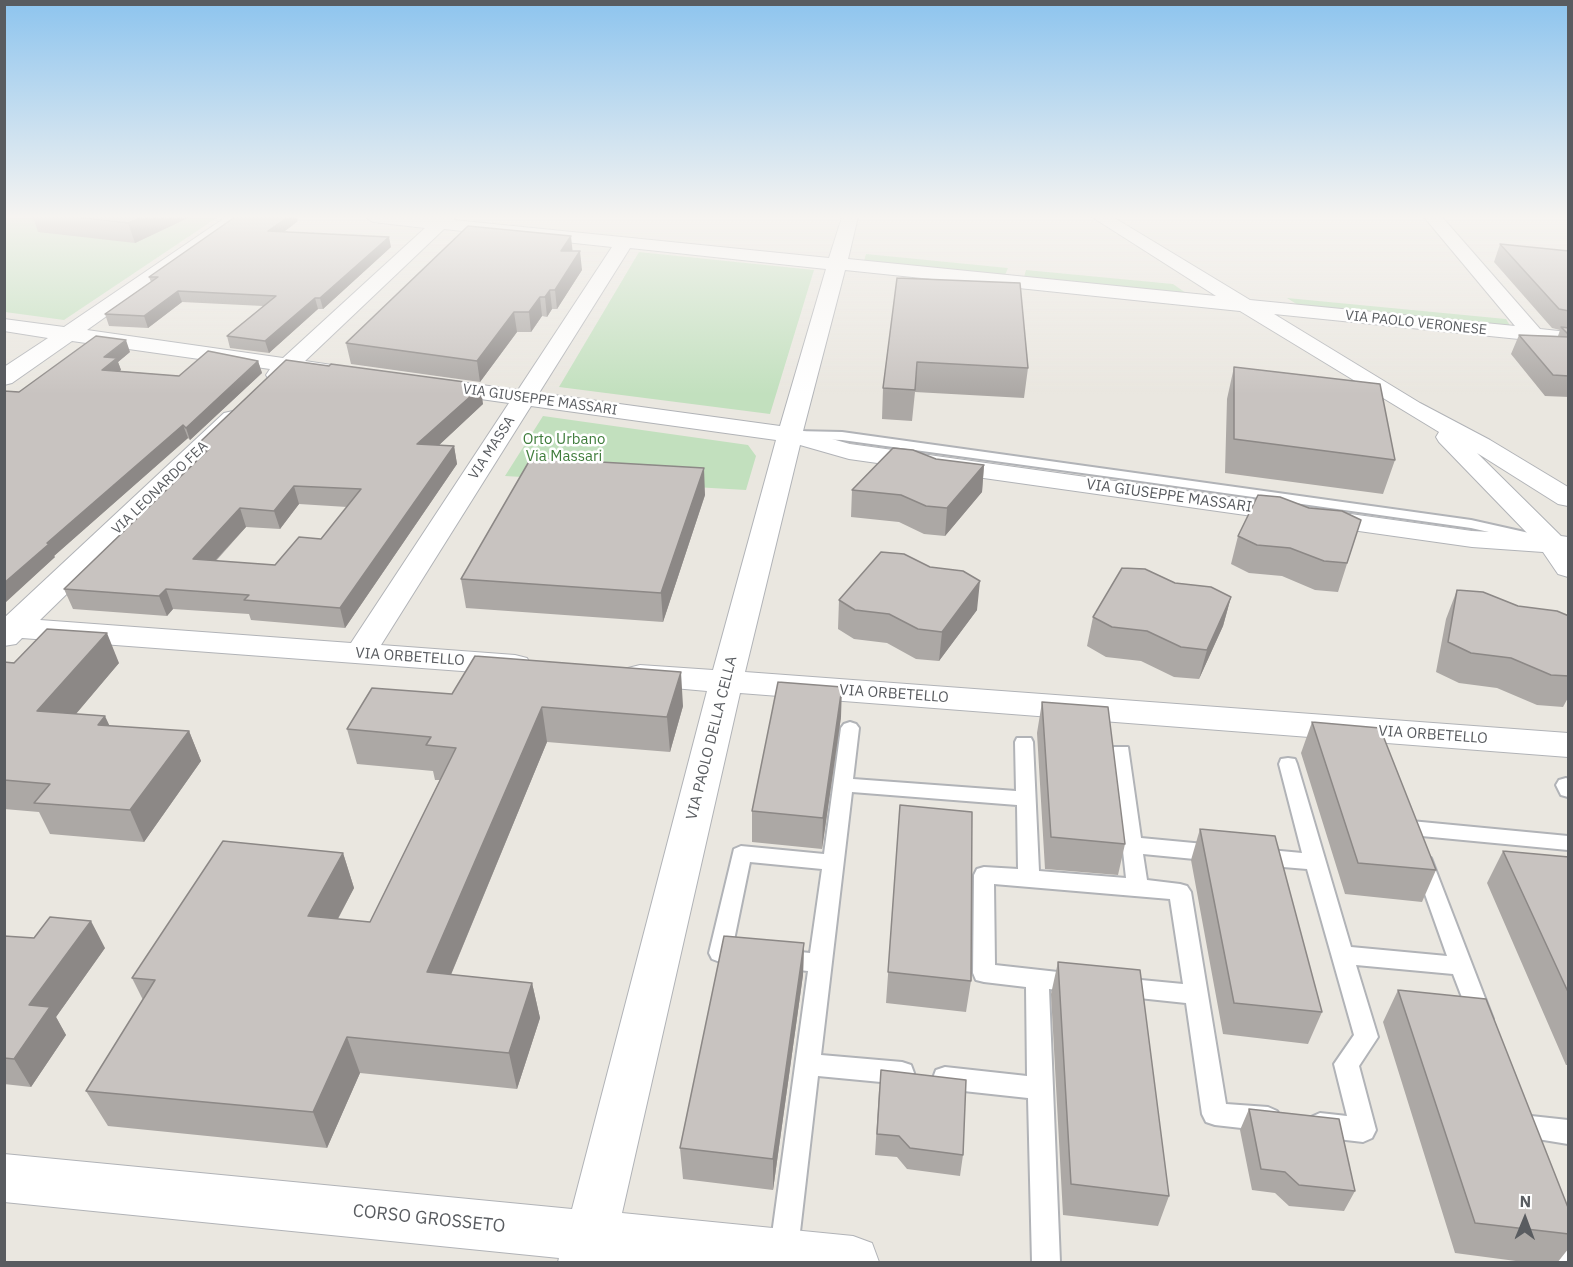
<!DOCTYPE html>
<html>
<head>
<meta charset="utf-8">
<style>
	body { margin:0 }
	#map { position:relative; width:1573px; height:1267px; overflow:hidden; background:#eae7e0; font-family:"IBM Plex Sans",sans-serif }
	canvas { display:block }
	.frame { position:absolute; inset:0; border:6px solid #595c60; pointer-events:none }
	.north { position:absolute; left:1495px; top:1189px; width:60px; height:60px; -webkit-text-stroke:4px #fff; paint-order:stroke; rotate:1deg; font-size:16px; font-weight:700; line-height:24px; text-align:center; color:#595c60 }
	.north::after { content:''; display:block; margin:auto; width:21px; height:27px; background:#595c60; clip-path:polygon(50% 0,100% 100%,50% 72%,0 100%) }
</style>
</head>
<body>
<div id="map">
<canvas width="1573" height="1267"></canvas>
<div class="frame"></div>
<div class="north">N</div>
</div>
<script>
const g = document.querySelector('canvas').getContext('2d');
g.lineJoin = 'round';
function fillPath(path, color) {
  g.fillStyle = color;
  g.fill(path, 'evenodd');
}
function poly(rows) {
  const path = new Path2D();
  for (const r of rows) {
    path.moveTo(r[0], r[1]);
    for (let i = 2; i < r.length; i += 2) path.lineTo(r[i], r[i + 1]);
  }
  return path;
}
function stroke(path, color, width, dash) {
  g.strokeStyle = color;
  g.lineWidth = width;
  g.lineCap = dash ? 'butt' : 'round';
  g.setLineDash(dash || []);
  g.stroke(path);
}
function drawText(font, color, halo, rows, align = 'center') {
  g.font = font + ' "IBM Plex Sans",sans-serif';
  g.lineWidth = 5;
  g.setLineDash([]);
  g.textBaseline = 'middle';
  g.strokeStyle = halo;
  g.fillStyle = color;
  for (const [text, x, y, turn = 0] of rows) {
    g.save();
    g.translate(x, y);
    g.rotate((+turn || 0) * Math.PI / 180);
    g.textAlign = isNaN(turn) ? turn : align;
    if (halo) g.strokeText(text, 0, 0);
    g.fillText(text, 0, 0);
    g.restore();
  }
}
fillPath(poly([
	[4,217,218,217,64,320,5,312],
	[639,252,814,270,770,414,559,387],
	[866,254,1008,268,1005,275,864,261],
	[1026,270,1173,284,1186,293,1024,277],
	[1287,298,1506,319,1511,327,1298,305],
	[543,416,748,445,756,456,746,490,505,476]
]), '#c2e0be');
const service = poly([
	[795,431,842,432,1471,520,1538,535,1540,538,1533,542,1471,528,1133,480,842,440,790,438,789,435,795,431],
	[850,722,856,724,859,728,853,779,1016,791,1015,742,1017,738,1031,738,1033,742,1039,871,1126,878,1112,751,1114,747,1128,747,1141,838,1215,845,1222,848,1225,853,1222,858,1215,861,1143,854,1147,880,1180,884,1187,886,1191,892,1226,1104,1268,1107,1277,1111,1281,1119,1277,1127,1268,1131,1215,1125,1206,1122,1202,1114,1186,1003,1120,996,1112,994,1109,987,1112,980,1120,978,1183,984,1170,899,994,884,995,965,1076,974,1084,976,1087,983,1084,990,1076,992,1049,989,1060,1262,1032,1262,1028,1098,945,1089,936,1086,933,1078,936,1070,945,1067,1027,1076,1026,987,984,982,976,980,973,973,974,875,977,869,984,867,1018,869,1017,805,852,792,821,1055,902,1062,911,1065,914,1073,911,1081,902,1084,818,1076,798,1249,794,1259,785,1262,774,1259,770,1249,808,971,781,968,773,965,770,959,773,953,781,950,810,953,822,869,750,862,733,945,751,949,754,955,751,961,743,964,720,962,712,959,709,953,734,849,741,846,824,854,841,728,844,724,850,722],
	[1288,758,1295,759,1297,764,1351,947,1447,956,1414,863,1417,858,1424,855,1431,858,1493,1019,1489,1026,1481,1029,1473,1026,1453,974,1356,965,1378,1037,1359,1066,1376,1130,1372,1138,1363,1142,1320,1137,1311,1133,1307,1125,1311,1117,1320,1113,1347,1116,1334,1064,1354,1035,1307,869,1259,865,1252,862,1249,857,1252,852,1259,849,1302,853,1279,764,1281,759,1288,758],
	[1566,778,1568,779,1568,797,1561,795,1556,785,1559,780,1566,778],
	[1411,821,1568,836,1568,850,1411,835,1404,833,1401,828,1404,823,1411,821],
	[1522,1115,1568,1120,1568,1144,1513,1135,1509,1127,1513,1119,1522,1115],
	[1559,1216,1568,1219,1568,1262,1557,1262,1545,1229,1549,1220,1559,1216]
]);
const minor = poly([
	[226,217,246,217,87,330,283,358,425,228,373,222,365,217,455,217,454,220,829,258,842,217,858,217,848,259,1216,296,1092,217,1113,217,1250,300,1515,326,1424,217,1442,217,1540,329,1568,332,1568,344,1274,314,1420,403,1490,440,1568,487,1568,506,1558,504,1477,453,1561,536,1568,537,1568,577,1558,574,1543,552,1472,547,849,459,800,445,745,672,1568,733,1568,757,740,693,622,1213,853,1236,872,1243,879,1262,558,1262,559,1258,4,1202,4,1154,572,1209,707,691,640,685,628,682,624,675,628,668,640,665,713,670,776,440,531,406,381,645,515,655,527,658,531,665,527,672,515,675,22,638,16,644,4,646,4,618,224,413,233,411,242,413,245,418,242,423,40,620,351,643,509,403,438,393,430,391,426,386,430,381,438,379,518,390,612,247,444,229,305,361,332,365,335,370,332,375,324,377,293,372,285,380,277,382,269,380,266,375,270,369,72,341,12,383,4,385,4,367,48,338,4,331,4,319,64,327,226,217],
	[630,248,826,269,780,426,539,393,630,248],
	[845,270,1240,311,1439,432,1436,437,1439,442,1528,534,1472,531,850,444,803,431,845,270]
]);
stroke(service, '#b1b3b7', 4);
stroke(minor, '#b1b3b7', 2);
fillPath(service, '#fff');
fillPath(minor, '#fff');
fillPath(poly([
	[33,217,190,217,135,243,38,232],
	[298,221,283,232,391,247,323,309,318,309,269,353,230,348,227,336,263,306,182,302,148,328,109,326,105,314,151,282,149,277],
	[1500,244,1569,251,1569,397,1545,396,1511,354,1519,335,1558,336,1560,330,1552,328,1494,262],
	[573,251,582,270,557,309,552,309,547,317,542,316,531,332,517,332,480,382,351,364,346,343],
	[897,278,1028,368,1024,398,915,392,912,421,882,419,883,388],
	[130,352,118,362,121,370,120,371,179,376,258,361,262,373,190,440,188,438,54,556,55,557,4,603,4,391,19,392],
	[1234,367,1395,460,1383,494,1225,473,1227,399],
	[465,385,483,404,439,445,454,446,457,464,345,628,251,620,249,614,173,609,167,616,73,609,64,589,205,452,201,441],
	[299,504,347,507,321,539,275,565,216,561,246,527,280,529],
	[984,465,982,492,945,536,924,534,899,522,851,517,852,490],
	[705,495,663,622,466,608,461,579],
	[1309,508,1361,520,1338,592,1315,590,1282,576,1249,573,1231,564,1238,536],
	[1175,583,1231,597,1223,626,1199,679,1174,677,1141,661,1106,657,1087,646,1093,617],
	[1457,590,1518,606,1569,616,1569,696,1563,707,1537,705,1497,688,1459,683,1436,672,1446,619],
	[839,600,977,610,939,661,916,659,887,643,854,639,838,629],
	[4,662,119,663,76,714,110,726,189,731,201,761,144,842,50,834,39,812,4,809],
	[452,694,683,706,670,752,547,742,451,975,532,983,540,1018,517,1089,360,1073,327,1148,108,1126,86,1091,143,1000,132,978,343,853,354,888,338,919,370,922,440,780,435,780,433,771,357,764,347,729],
	[1042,702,1125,844,1118,875,1045,869,1037,733],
	[841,717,822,849,752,842,752,811],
	[1312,722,1436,870,1422,902,1345,894,1301,753],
	[900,805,971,981,966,1012,886,1003],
	[1200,829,1322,1012,1308,1044,1223,1034,1191,860],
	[1503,851,1569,857,1569,1065,1566,1065,1487,883],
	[4,936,105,948,56,1017,66,1035,31,1087,4,1084],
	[804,943,803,975,773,1190,683,1179,680,1148],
	[1058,962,1169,1196,1158,1226,1063,1215,1051,994],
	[1398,990,1569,1210,1569,1248,1557,1263,1531,1263,1455,1253,1383,1022],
	[879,1091,963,1155,960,1176,907,1169,897,1157,875,1155],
	[1249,1109,1355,1191,1344,1211,1289,1206,1275,1193,1252,1190,1240,1130]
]), '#aca8a5');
fillPath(poly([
	[141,217,190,217,135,243,128,223],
	[288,217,297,217,298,221,271,242,268,231],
	[571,236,573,255,561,251],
	[389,237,391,247,323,309,320,298],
	[580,251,582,270,557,309,555,290],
	[550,290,552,309,547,317,545,297],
	[178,291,182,302,148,328,144,316],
	[540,297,542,316,531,332,529,312],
	[315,298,318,309,269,353,265,341],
	[514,312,517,332,480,382,477,361],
	[126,340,130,352,118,362,121,370,106,382,102,370,104,357],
	[258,361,262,373,190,440,186,428],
	[465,382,468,399,481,387,483,404,421,462,417,444],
	[183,425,188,438,54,556,55,557,5,603,4,583,47,543],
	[454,446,457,464,345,628,340,608],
	[984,465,982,492,945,536,947,508],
	[704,468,705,495,663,622,661,593],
	[294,486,299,504,280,529,274,511],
	[240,508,246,527,199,578,193,559],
	[980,581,977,610,939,661,942,632],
	[166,589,173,609,167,616,159,596],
	[1231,597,1223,626,1199,679,1207,650],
	[107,633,119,663,52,742,37,711],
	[681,672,683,706,670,752,667,717],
	[842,687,841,717,822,849,823,818],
	[542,707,547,742,437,1008,427,972],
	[105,716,119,746,98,725],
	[189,731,201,761,144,842,130,810],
	[343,853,354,888,320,952,308,916],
	[91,921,105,948,56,1017,66,1035,31,1087,14,1059,29,1005],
	[804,943,803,975,773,1190,773,1159],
	[532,983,540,1018,517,1089,509,1053],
	[347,1037,360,1073,327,1148,313,1112]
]), '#8c8886');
const building = poly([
	[76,217,141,217,128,223,76,217],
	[235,217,288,217,268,231,389,237,320,298,315,298,265,341,227,336,276,296,178,291,144,316,105,314,158,277,149,277,235,217],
	[468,226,571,236,561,251,580,251,555,290,550,290,545,297,540,297,529,312,514,312,477,361,346,343,468,226],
	[1500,244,1569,251,1569,311,1559,309,1500,244],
	[897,278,1020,283,1028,368,917,362,915,390,883,388,897,278],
	[1561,327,1569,328,1569,335,1561,327],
	[1519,335,1569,337,1569,376,1553,375,1519,335],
	[96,336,126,340,104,357,117,358,102,370,179,376,208,351,258,361,186,428,183,425,47,543,49,544,4,583,4,391,19,392,96,336],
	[286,360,329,366,331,364,465,382,463,385,481,387,417,444,454,446,340,608,244,600,249,595,166,589,159,596,64,589,209,449,201,441,286,360],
	[294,486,361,489,321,539,299,537,275,565,193,559,240,508,274,511,294,486],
	[1234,367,1380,384,1395,460,1234,439,1234,367],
	[893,448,913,450,936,459,984,465,947,508,926,506,901,495,852,490,893,448],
	[531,458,704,468,661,593,461,579,531,458],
	[1258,495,1280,497,1309,508,1342,511,1361,520,1347,563,1324,561,1290,548,1257,545,1238,536,1258,495],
	[881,552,904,554,930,567,963,571,980,581,942,632,918,629,889,614,855,610,839,600,881,552],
	[1122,568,1145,569,1175,583,1211,587,1231,597,1207,650,1181,647,1147,631,1112,627,1093,617,1122,568],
	[1457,590,1483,592,1518,606,1557,611,1569,616,1569,676,1551,675,1511,658,1471,653,1448,642,1457,590],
	[47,629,107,633,37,711,105,716,98,725,189,731,130,810,34,803,50,784,4,780,4,662,14,663,47,629],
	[475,656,681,672,667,717,542,707,427,972,532,983,509,1053,347,1037,313,1112,86,1091,155,980,132,978,223,841,343,853,308,916,370,922,456,748,426,745,431,737,347,729,372,688,452,694,475,656],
	[778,682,842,687,823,818,752,811,778,682],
	[1042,702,1108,707,1125,844,1051,837,1042,702],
	[1312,722,1380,728,1436,870,1358,863,1312,722],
	[900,805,972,812,971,981,888,972,900,805],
	[1200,829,1275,836,1322,1012,1234,1003,1200,829],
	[1503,851,1569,857,1569,994,1503,851],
	[50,917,91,921,29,1005,50,1007,14,1059,4,1058,4,936,34,938,50,917],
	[724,936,804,943,773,1159,680,1148,724,936],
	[1058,962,1140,970,1169,1196,1071,1184,1058,962],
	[1398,990,1486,999,1569,1210,1569,1234,1475,1223,1398,990],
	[881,1070,966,1080,963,1155,910,1148,899,1136,877,1134,881,1070],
	[1249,1109,1339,1119,1355,1191,1299,1185,1285,1172,1261,1169,1249,1109]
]);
fillPath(building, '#c8c3c0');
stroke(building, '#8c8886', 1.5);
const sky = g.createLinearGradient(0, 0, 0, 394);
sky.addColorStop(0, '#8dc4ee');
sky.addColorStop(0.55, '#f6f4f1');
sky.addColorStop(1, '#f6f4f100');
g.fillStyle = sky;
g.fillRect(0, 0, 1573, 394);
drawText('14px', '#595c60', '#fff', [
	["VIA PAOLO VERONESE",1416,323,6],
	["VIA GIUSEPPE MASSARI",540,400,8],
	["VIA MASSA",492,448,-57],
	["VIA LEONARDO FEA",160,488,-44]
]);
drawText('15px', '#3f7c3b', '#fff', [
	["Orto Urbano",564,440],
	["Via Massari",564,457]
]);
drawText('15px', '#595c60', '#fff', [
	["VIA GIUSEPPE MASSARI",1169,496,8],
	["VIA ORBETELLO",410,657,4],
	["VIA ORBETELLO",894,694,4],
	["VIA ORBETELLO",1433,735,4],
	["VIA PAOLO DELLA CELLA",712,738,-76]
]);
drawText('18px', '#595c60', '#fff', [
	["CORSO GROSSETO",429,1219,6]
]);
</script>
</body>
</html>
